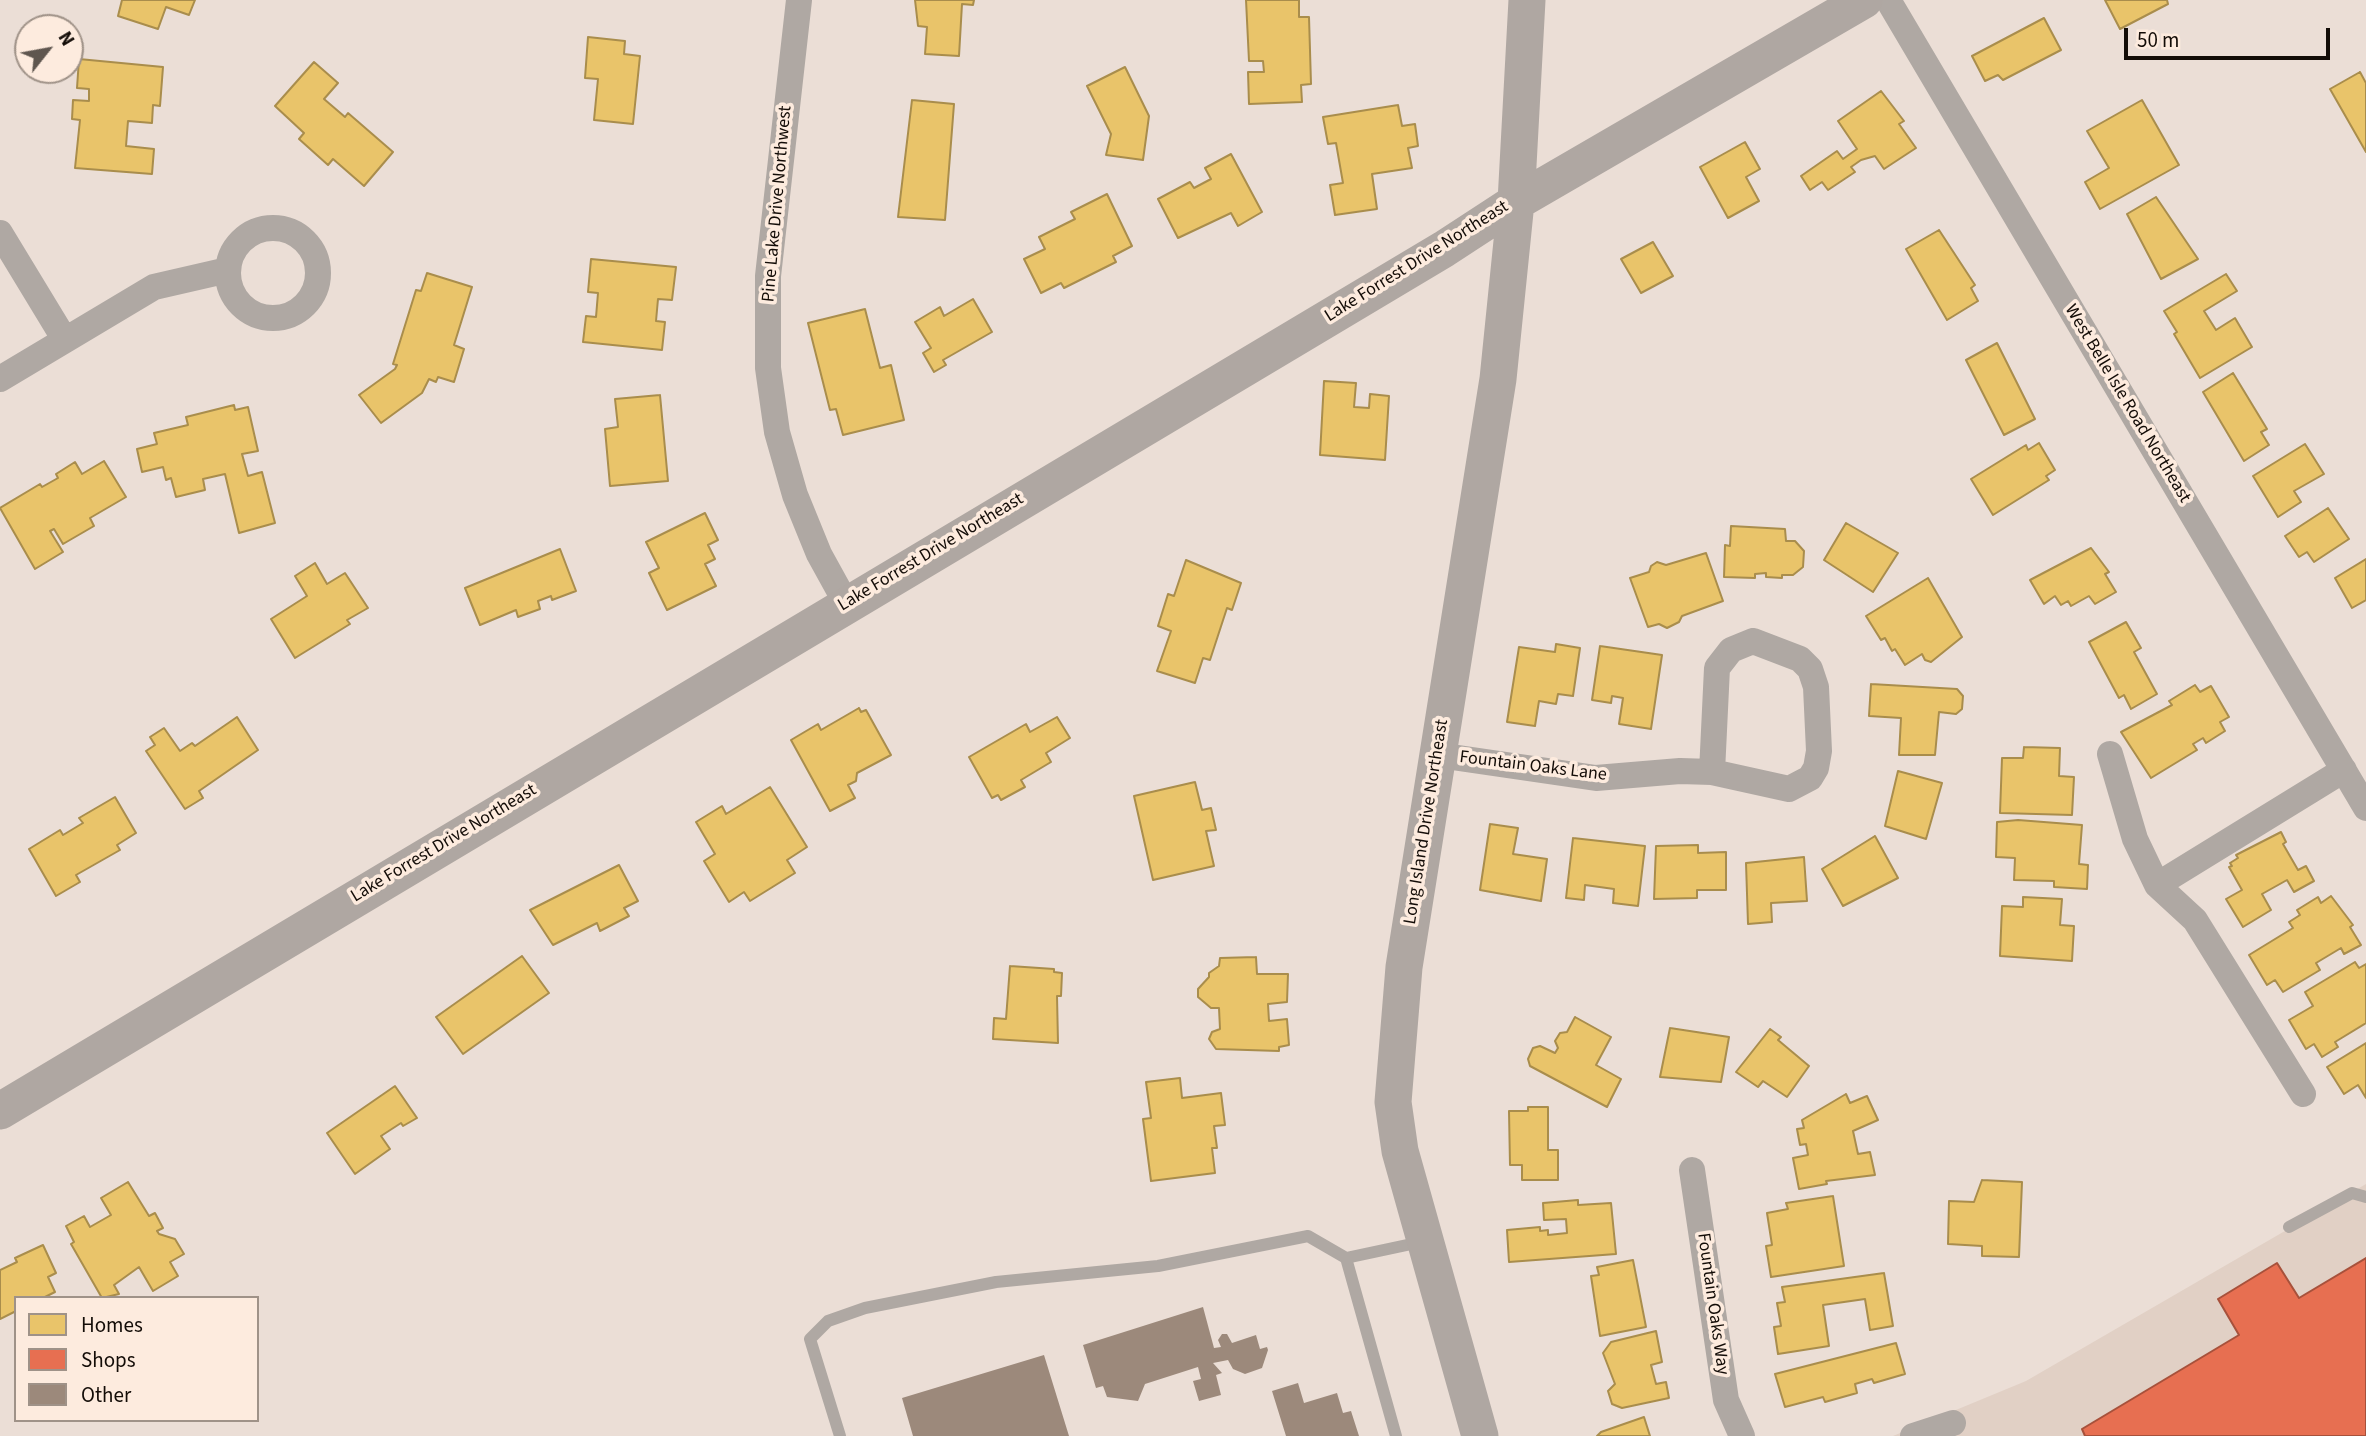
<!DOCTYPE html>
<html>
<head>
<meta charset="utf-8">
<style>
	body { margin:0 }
	#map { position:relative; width:2366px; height:1436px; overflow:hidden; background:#ebded6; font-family:"Source Sans 3",sans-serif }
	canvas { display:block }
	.legend { position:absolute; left:14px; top:1296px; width:245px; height:126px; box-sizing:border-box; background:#fdebde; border:2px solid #9f9288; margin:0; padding:9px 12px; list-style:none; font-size:21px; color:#130c07 }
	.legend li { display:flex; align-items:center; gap:14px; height:35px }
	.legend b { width:35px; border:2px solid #9f9288 }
	.north { position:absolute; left:14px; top:14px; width:70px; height:70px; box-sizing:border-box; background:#fdebde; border:2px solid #9f9288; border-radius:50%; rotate:59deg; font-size:19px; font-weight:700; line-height:28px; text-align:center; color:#130c07 }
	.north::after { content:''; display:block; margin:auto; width:24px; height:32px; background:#5f564f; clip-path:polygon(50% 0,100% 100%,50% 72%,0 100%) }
	.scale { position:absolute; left:2124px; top:28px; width:206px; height:32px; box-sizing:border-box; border:4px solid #130c07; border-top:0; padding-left:9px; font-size:21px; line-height:24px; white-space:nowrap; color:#130c07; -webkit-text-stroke:5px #fdebde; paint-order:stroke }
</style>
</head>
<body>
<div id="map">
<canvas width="2366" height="1436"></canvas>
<ul class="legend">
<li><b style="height:19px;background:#e9c46a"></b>Homes</li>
<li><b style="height:19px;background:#e76f51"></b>Shops</li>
<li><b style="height:19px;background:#9c897b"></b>Other</li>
</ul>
<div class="north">N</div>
<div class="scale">50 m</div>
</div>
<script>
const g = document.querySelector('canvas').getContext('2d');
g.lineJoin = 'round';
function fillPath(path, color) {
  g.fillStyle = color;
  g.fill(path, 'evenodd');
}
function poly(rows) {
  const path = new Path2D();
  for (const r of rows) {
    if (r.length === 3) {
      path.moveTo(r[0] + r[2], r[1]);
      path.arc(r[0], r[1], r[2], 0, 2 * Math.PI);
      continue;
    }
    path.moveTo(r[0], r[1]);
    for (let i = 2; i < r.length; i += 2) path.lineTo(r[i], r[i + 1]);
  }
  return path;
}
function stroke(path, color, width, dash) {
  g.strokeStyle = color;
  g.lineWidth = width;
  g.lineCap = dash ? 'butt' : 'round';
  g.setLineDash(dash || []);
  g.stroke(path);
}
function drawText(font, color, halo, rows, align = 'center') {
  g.font = font + ' "Source Sans 3",sans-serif';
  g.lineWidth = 7;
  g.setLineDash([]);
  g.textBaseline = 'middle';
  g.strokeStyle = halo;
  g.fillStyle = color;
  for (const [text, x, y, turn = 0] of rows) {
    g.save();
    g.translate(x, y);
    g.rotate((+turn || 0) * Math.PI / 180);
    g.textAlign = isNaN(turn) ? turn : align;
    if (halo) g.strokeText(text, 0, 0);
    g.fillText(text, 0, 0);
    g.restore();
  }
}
fillPath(poly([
	[2366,1184,2366,1436,1893,1436,2026,1381]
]), '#e1d0c5');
const homes = poly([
	[122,0,195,0,189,15,166,7,158,29,118,16,122,0],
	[915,0,974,0,973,5,962,4,959,56,925,54,927,27,918,26,915,0],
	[1246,0,1299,0,1299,17,1309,17,1311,84,1301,85,1302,102,1249,104,1248,72,1264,72,1263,61,1249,61,1246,0],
	[2105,0,2167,0,2168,4,2120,29,2105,0],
	[2044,18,2061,50,2003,80,1998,75,1985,81,1972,56,2044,18],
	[588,37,625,41,624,54,640,56,633,124,594,120,598,79,585,78,588,37],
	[79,59,163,67,160,106,153,105,152,123,128,121,126,146,154,149,152,174,75,168,80,120,72,119,73,100,89,101,89,89,77,88,79,59],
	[314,62,338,83,324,99,345,117,348,113,393,152,364,186,333,159,328,165,299,139,304,133,275,106,314,62],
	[1125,67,1149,116,1143,160,1106,155,1111,134,1087,86,1125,67],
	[2360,72,2366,83,2366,152,2330,89,2360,72],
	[1881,91,1904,121,1899,124,1916,148,1884,169,1875,156,1861,160,1851,167,1855,172,1828,190,1822,182,1810,190,1801,176,1837,151,1843,159,1857,149,1838,121,1881,91],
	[912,100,954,104,945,220,898,217,912,100],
	[2142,100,2179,165,2100,209,2085,182,2109,168,2087,131,2142,100],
	[1398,105,1402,126,1415,124,1418,146,1408,148,1412,168,1372,174,1377,209,1335,215,1330,185,1343,183,1336,143,1328,144,1323,117,1398,105],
	[1745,142,1760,169,1746,177,1759,201,1728,218,1700,167,1745,142],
	[1231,154,1262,212,1238,226,1231,213,1178,238,1158,199,1190,182,1194,188,1211,179,1205,168,1231,154],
	[1107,194,1132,246,1113,256,1116,262,1064,288,1061,283,1041,293,1024,259,1045,249,1039,237,1075,219,1071,212,1107,194],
	[2156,197,2198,259,2161,279,2127,214,2156,197],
	[1939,230,1975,285,1971,288,1978,301,1947,320,1906,249,1939,230],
	[1653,242,1673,276,1641,293,1621,259,1653,242],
	[591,259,676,267,672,300,658,299,656,321,665,322,662,350,583,342,586,316,596,317,598,293,588,292,591,259],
	[427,273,472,287,454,345,464,349,454,382,438,377,436,382,429,379,422,393,381,423,359,395,395,369,397,365,393,364,416,290,421,291,427,273],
	[2226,274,2237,291,2204,311,2216,330,2235,318,2252,347,2200,378,2174,334,2177,332,2164,311,2226,274],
	[973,299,992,332,943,360,946,365,934,372,923,353,931,348,915,322,940,307,944,316,973,299],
	[865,309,880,368,891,365,904,420,843,435,836,409,830,410,808,323,865,309],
	[1997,343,2035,419,2004,435,1966,360,1997,343],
	[2233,373,2267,429,2261,432,2269,445,2244,461,2203,392,2233,373],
	[1324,381,1356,383,1354,407,1369,408,1370,394,1389,396,1385,460,1320,455,1324,381],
	[660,395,668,481,610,486,605,429,618,427,615,399,660,395],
	[234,405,235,410,248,407,258,451,242,454,248,476,262,472,275,523,239,533,225,474,203,479,205,490,176,497,171,478,166,480,163,467,142,472,137,449,157,444,154,433,188,425,186,417,234,405],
	[2039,443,2055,470,2046,476,2049,480,1993,515,1971,479,2026,445,2028,450,2039,443],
	[2305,444,2324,474,2294,491,2301,502,2278,517,2253,476,2305,444],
	[104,461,126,497,90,518,94,526,63,544,54,529,50,531,63,552,35,569,0,508,40,484,42,487,58,478,56,474,75,462,82,474,104,461],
	[2328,508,2349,539,2314,562,2307,552,2299,557,2285,536,2328,508],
	[705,513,718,540,708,545,715,559,705,564,716,586,667,610,649,573,659,568,646,542,705,513],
	[1846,523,1898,553,1873,592,1824,560,1846,523],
	[1731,526,1785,529,1786,541,1795,541,1804,551,1803,567,1793,575,1782,575,1782,578,1766,577,1766,573,1755,574,1755,578,1724,577,1725,545,1730,546,1731,526],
	[2091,548,2109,572,2105,574,2116,592,2095,604,2089,596,2071,606,2068,601,2061,605,2055,596,2044,604,2030,580,2091,548],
	[560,549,576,591,552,600,551,596,538,601,540,609,518,617,516,610,480,625,465,588,560,549],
	[1706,553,1723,601,1682,616,1679,622,1667,628,1659,624,1648,627,1630,578,1649,572,1651,566,1657,562,1666,565,1706,553],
	[2366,559,2366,600,2352,608,2335,578,2366,559],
	[1186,560,1241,583,1232,610,1227,608,1210,660,1203,658,1195,683,1157,671,1171,631,1158,626,1168,594,1174,596,1186,560],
	[315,563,327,584,345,573,368,608,347,620,350,624,295,658,271,619,307,596,295,576,315,563],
	[1928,578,1962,637,1931,662,1925,660,1922,654,1905,665,1895,649,1892,651,1885,638,1881,640,1866,616,1928,578],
	[2126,622,2141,648,2134,652,2157,694,2131,709,2124,695,2119,698,2089,642,2126,622],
	[1556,644,1580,648,1573,696,1558,694,1556,704,1539,701,1535,726,1507,722,1519,647,1555,652,1556,644],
	[1600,646,1662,655,1651,729,1619,724,1623,698,1612,696,1611,703,1592,700,1600,646],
	[1871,684,1957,689,1963,696,1962,709,1956,714,1939,712,1935,755,1899,755,1901,718,1869,716,1871,684],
	[2195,685,2200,692,2211,686,2229,717,2220,722,2225,731,2206,743,2203,738,2193,744,2197,750,2151,778,2121,732,2172,705,2169,701,2195,685],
	[859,708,861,712,866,710,891,755,857,773,856,781,848,785,855,798,830,811,791,740,818,724,821,730,859,708],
	[237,717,258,750,199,791,203,798,185,809,146,751,155,745,150,737,164,728,180,751,192,743,195,746,237,717],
	[1057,717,1070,738,1046,753,1051,762,1021,780,1025,787,1001,800,998,795,992,798,969,757,1026,724,1030,732,1057,717],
	[2024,747,2060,748,2059,776,2074,777,2072,815,2000,813,2002,758,2023,758,2024,747],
	[1898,771,1942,783,1926,839,1885,826,1898,771],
	[1195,782,1202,810,1211,808,1216,830,1206,831,1214,866,1153,880,1134,796,1195,782],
	[770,787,807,847,787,860,795,873,750,901,744,892,729,902,704,861,715,854,696,822,722,806,726,814,770,787],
	[115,797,136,833,117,845,120,850,76,875,80,882,56,896,29,849,60,830,63,835,83,823,79,818,115,797],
	[2018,820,2082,825,2079,864,2088,865,2087,889,2054,887,2054,881,2014,880,2015,858,1996,857,1997,822,2018,820],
	[1490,824,1518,828,1513,854,1547,859,1541,901,1480,890,1490,824],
	[2281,832,2286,842,2283,844,2298,870,2306,866,2314,881,2294,892,2287,880,2262,894,2271,910,2243,927,2226,899,2242,890,2229,867,2232,866,2230,863,2238,858,2236,855,2281,832],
	[1875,836,1898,878,1843,906,1822,869,1875,836],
	[1573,838,1645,846,1638,906,1613,903,1614,889,1585,885,1584,900,1566,898,1573,838],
	[1698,845,1698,853,1726,852,1726,890,1697,890,1697,898,1654,899,1656,846,1698,845],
	[1804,857,1807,901,1771,903,1772,922,1748,924,1746,863,1804,857],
	[619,865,638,901,624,908,629,916,600,931,597,923,553,945,530,910,619,865],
	[2331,896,2353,925,2350,927,2361,945,2344,954,2341,948,2316,963,2320,970,2283,992,2275,980,2267,985,2249,955,2293,928,2289,922,2300,915,2297,910,2318,897,2321,903,2331,896],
	[2023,897,2062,899,2060,925,2074,926,2072,961,2000,956,2002,906,2023,907,2023,897],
	[522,956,549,993,463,1054,436,1017,522,956],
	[1256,957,1257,974,1288,974,1287,1002,1268,1004,1269,1021,1287,1019,1289,1045,1279,1047,1279,1051,1216,1049,1209,1039,1212,1032,1220,1029,1219,1008,1211,1008,1198,997,1198,989,1209,977,1209,973,1219,966,1220,958,1256,957],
	[2355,962,2359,968,2366,964,2366,1023,2335,1042,2338,1047,2322,1057,2314,1044,2306,1049,2289,1020,2313,1006,2305,992,2355,962],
	[1010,966,1054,969,1054,972,1062,973,1061,996,1057,996,1058,1043,993,1039,994,1018,1006,1019,1010,966],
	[1575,1017,1611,1037,1596,1065,1621,1079,1607,1107,1530,1066,1528,1059,1533,1048,1540,1046,1555,1053,1558,1048,1555,1041,1560,1033,1567,1032,1575,1017],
	[1670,1028,1729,1037,1721,1082,1660,1077,1670,1028],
	[1770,1029,1781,1037,1778,1040,1809,1066,1787,1097,1763,1081,1758,1087,1736,1072,1770,1029],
	[2366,1043,2366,1098,2358,1085,2344,1094,2327,1067,2366,1043],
	[1180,1078,1182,1098,1221,1093,1225,1125,1214,1126,1217,1148,1212,1148,1215,1173,1151,1181,1143,1119,1151,1118,1146,1082,1180,1078],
	[395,1086,417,1118,403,1126,401,1123,381,1136,390,1149,355,1174,327,1133,395,1086],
	[1846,1094,1850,1103,1867,1096,1878,1120,1853,1131,1858,1154,1870,1152,1875,1175,1826,1181,1827,1184,1799,1189,1793,1158,1808,1155,1806,1144,1800,1145,1797,1129,1804,1128,1802,1120,1846,1094],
	[1528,1107,1548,1107,1548,1150,1558,1150,1558,1180,1522,1180,1522,1165,1510,1165,1509,1111,1528,1111,1528,1107],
	[1982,1180,2022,1182,2019,1257,1982,1256,1982,1246,1948,1244,1949,1201,1974,1202,1982,1180],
	[128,1182,149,1216,155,1213,163,1228,157,1231,159,1234,175,1239,184,1254,170,1262,178,1276,153,1291,139,1267,114,1285,119,1294,102,1298,71,1244,74,1242,66,1226,84,1216,90,1227,111,1215,101,1198,128,1182],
	[1833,1196,1844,1266,1771,1277,1766,1246,1772,1245,1767,1213,1788,1209,1786,1203,1833,1196],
	[1578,1200,1578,1205,1611,1203,1616,1254,1509,1262,1507,1230,1540,1227,1540,1231,1548,1230,1548,1235,1567,1233,1566,1219,1544,1220,1543,1203,1578,1200],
	[43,1245,56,1273,48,1277,55,1292,43,1298,16,1298,16,1311,0,1319,0,1270,17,1262,15,1258,43,1245],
	[1633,1260,1646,1327,1600,1336,1591,1276,1599,1275,1597,1267,1633,1260],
	[1884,1273,1893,1326,1870,1330,1865,1299,1823,1305,1829,1346,1778,1354,1774,1327,1781,1326,1777,1303,1785,1302,1782,1287,1884,1273],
	[1656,1331,1662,1362,1651,1365,1656,1384,1666,1382,1669,1398,1622,1408,1612,1404,1608,1391,1615,1384,1603,1353,1611,1342,1656,1331],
	[1896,1343,1905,1374,1874,1383,1872,1379,1855,1384,1857,1393,1825,1402,1823,1397,1785,1407,1775,1374,1896,1343],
	[1644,1417,1650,1436,1597,1436,1601,1432,1644,1417]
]);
fillPath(homes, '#e9c46a');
stroke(homes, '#a98d4c', 2);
const shops = poly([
	[2366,1258,2366,1436,2085,1436,2082,1429,2239,1335,2218,1299,2277,1263,2299,1298,2366,1258]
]);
fillPath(shops, '#e76f51');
stroke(shops, '#a7513b', 2);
fillPath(poly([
	[1203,1307,1214,1348,1221,1347,1218,1340,1222,1334,1227,1334,1232,1343,1256,1335,1260,1349,1267,1347,1268,1350,1262,1368,1245,1374,1233,1369,1228,1360,1213,1363,1222,1373,1216,1375,1221,1395,1199,1401,1193,1381,1201,1379,1198,1367,1145,1384,1138,1401,1107,1397,1103,1386,1096,1388,1083,1345],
	[1044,1355,1069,1436,913,1436,902,1398],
	[1298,1383,1304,1403,1337,1393,1343,1413,1351,1411,1359,1436,1286,1436,1272,1391]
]), '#9c897b');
stroke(poly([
	[2289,1227,2352,1193,2366,1197],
	[1346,1258,1396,1436],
	[840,1436,810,1339,828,1321,865,1308,996,1282,1158,1266,1308,1236,1346,1258,1421,1242]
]), '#afa8a3', 12);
stroke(poly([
	[799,0,768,276,768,368,777,432,795,495,819,554,846,603],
	[1888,0,2366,808],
	[273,273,45],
	[0,233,65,340],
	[0,379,154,287,228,270],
	[1753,641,1800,659,1810,669,1816,687,1819,751,1816,768,1810,778,1789,789,1712,772,1717,668,1731,650,1753,641],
	[2110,754,2135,839,2157,885,2195,920,2303,1094],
	[1438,755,1596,778,1680,771,1712,772],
	[2157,885,2344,770],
	[1692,1170,1726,1400,1742,1436],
	[1913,1436,1953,1423]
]), '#afa8a3', 26);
stroke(poly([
	[0,1111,1444,249,1516,202,1864,0],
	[1480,1436,1400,1151,1393,1102,1404,967,1498,379,1516,202,1527,0]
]), '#afa7a2', 37);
drawText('18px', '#130c07', '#fdebde', [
	["Pine Lake Drive Northwest",778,204,-85],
	["Lake Forrest Drive Northeast",1417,262,-32],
	["West Belle Isle Road Northeast",2127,404,59],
	["Lake Forrest Drive Northeast",931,553,-31],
	["Fountain Oaks Lane",1533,767,7],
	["Long Island Drive Northeast",1427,822,-81],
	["Lake Forrest Drive Northeast",444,844,-31],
	["Fountain Oaks Way",1712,1304,82]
]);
</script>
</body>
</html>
